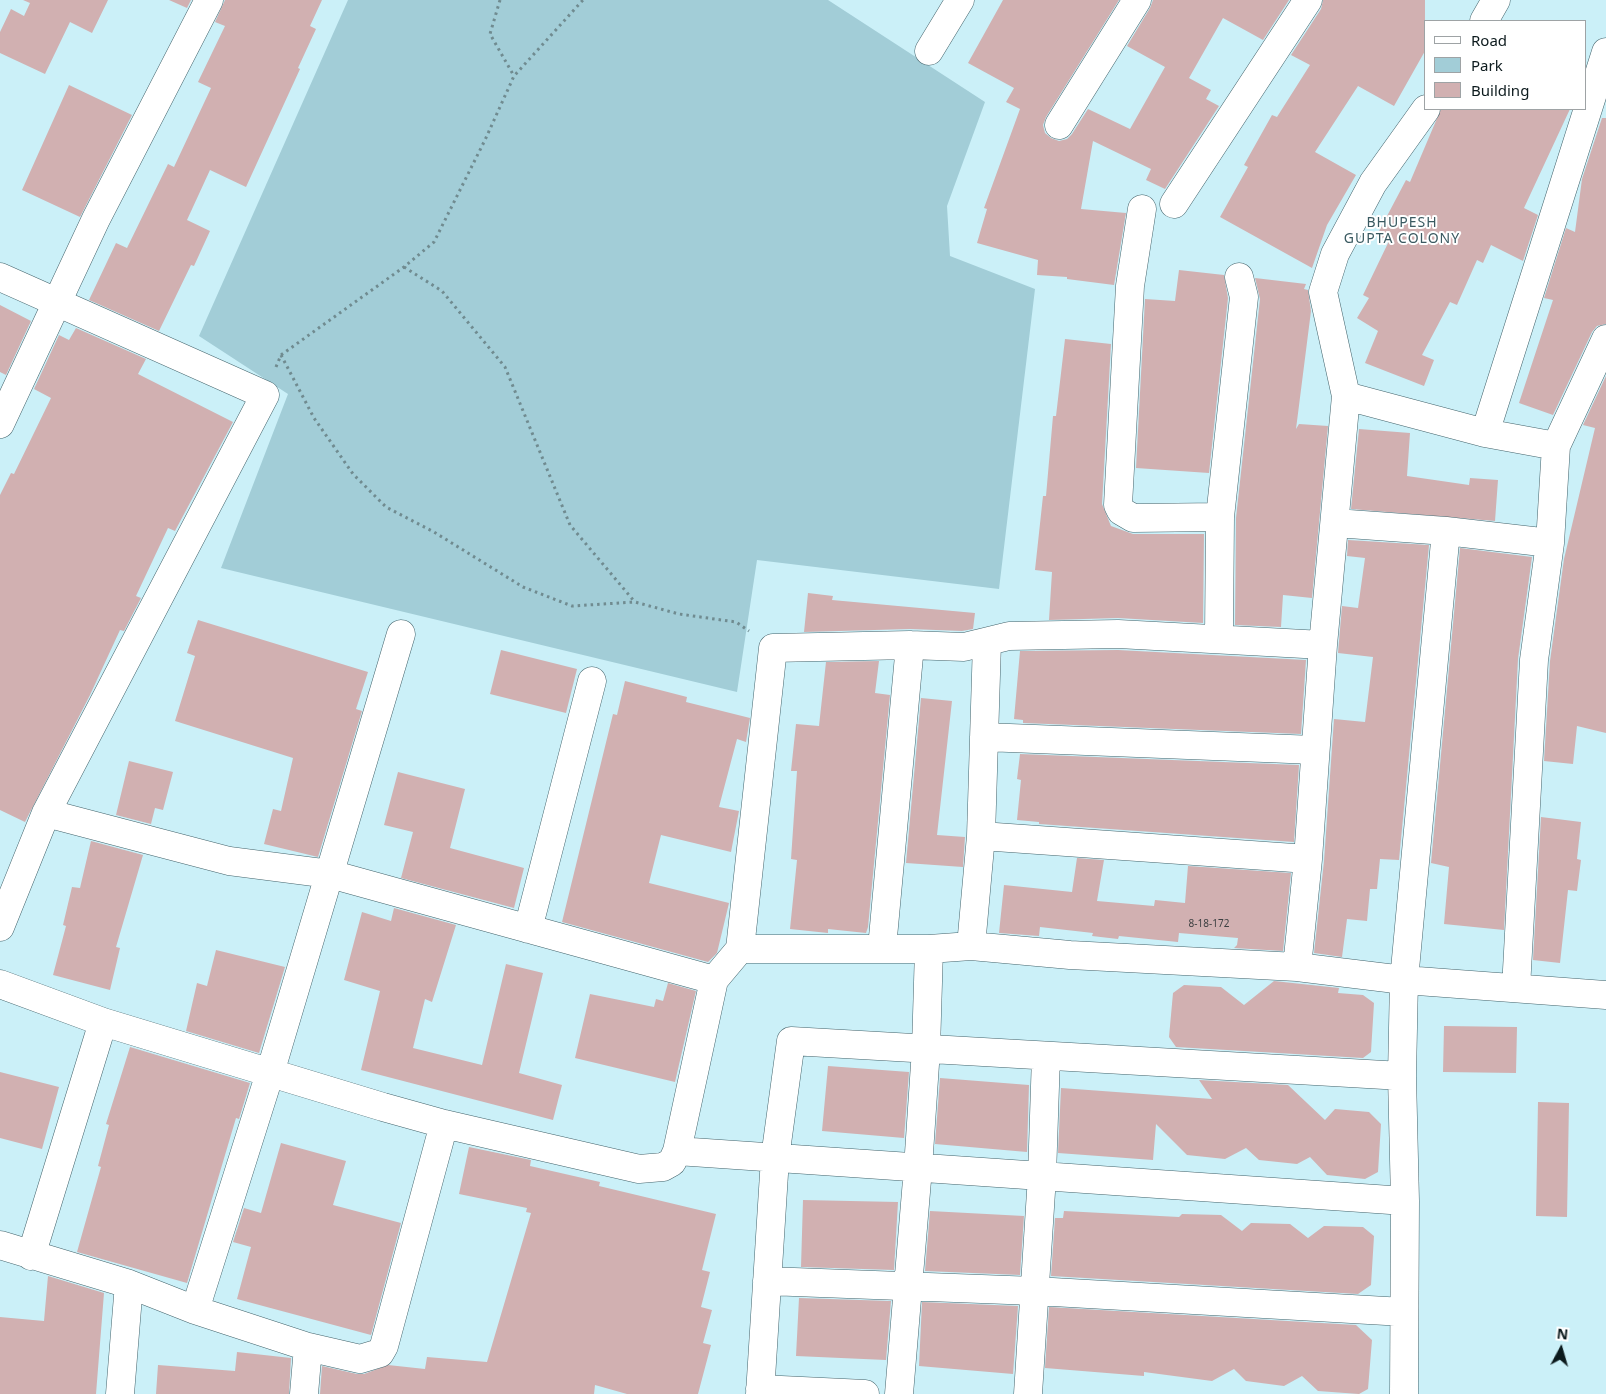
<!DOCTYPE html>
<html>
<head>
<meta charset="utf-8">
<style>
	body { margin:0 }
	#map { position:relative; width:1606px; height:1394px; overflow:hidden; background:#cbf0f8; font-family:"Noto Sans",sans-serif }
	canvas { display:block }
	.legend { position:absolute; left:1424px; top:20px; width:162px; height:90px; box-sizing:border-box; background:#fff; border:1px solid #9ea3a5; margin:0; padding:6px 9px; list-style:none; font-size:15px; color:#0c1a1d }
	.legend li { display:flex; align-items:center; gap:10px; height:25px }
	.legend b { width:25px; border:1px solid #9ea3a5 }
	.north { position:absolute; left:1536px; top:1324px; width:50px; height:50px; -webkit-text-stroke:4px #fff; paint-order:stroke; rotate:6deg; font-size:14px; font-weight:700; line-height:20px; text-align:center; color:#0c1a1d }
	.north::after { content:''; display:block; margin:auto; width:18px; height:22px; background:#0c1a1d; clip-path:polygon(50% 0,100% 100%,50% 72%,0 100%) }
</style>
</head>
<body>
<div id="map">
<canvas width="1606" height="1394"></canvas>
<ul class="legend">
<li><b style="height:6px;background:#fff"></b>Road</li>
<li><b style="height:14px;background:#a2cdd7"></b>Park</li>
<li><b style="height:14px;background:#d1b0b1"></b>Building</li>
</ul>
<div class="north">N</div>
</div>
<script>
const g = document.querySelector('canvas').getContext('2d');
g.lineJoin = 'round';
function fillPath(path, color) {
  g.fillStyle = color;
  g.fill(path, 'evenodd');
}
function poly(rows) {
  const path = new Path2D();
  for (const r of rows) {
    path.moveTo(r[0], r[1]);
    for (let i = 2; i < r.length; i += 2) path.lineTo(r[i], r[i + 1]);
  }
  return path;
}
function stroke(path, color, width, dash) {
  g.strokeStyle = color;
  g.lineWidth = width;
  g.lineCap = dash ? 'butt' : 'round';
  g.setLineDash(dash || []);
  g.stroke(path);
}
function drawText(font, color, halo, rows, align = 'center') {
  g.font = font + ' "Noto Sans",sans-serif';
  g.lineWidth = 4;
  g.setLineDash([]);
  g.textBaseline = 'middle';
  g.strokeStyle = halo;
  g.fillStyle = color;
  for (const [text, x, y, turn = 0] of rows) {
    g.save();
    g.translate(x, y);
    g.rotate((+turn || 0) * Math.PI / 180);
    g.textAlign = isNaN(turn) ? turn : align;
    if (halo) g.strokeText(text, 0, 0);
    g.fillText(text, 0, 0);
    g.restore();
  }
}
fillPath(poly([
	[348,0,828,0,985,102,947,206,950,256,1035,289,999,589,757,560,737,692,221,568,288,394,199,336]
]), '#a2cdd7');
fillPath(poly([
	[23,0,108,0,92,33,70,22,45,74,0,53,0,32,11,9,24,16,30,3],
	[169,0,191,0,187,8],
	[225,0,322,0,310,26,316,29,298,68,300,69,246,187,210,170,187,220,210,231,194,266,191,265,159,331,89,300,116,243,127,248,168,164,174,167,211,88,198,82,225,26,215,22],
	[1003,0,1119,0,1046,117,1043,125,1045,133,1051,138,1059,141,1067,139,1072,134,1088,109,1130,129,1165,67,1127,46,1150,8,1153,0,1289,0,1263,40,1223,18,1189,78,1211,90,1206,99,1219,106,1165,189,1146,180,1151,169,1093,141,1081,209,1126,213,1114,285,1067,279,1067,277,1037,275,1038,260,977,243,987,209,984,208,1020,109,1006,102,1014,88,968,63],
	[1323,0,1425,0,1425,51,1394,106,1358,86,1315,152,1356,175,1327,225,1312,268,1220,217,1248,167,1244,165,1272,115,1277,117,1310,65,1291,55,1321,9],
	[69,85,132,115,80,217,22,190],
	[1441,109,1570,109,1524,208,1538,215,1523,261,1491,245,1483,263,1477,260,1457,305,1450,302,1422,355,1434,360,1424,386,1365,363,1378,331,1357,318,1369,298,1363,295,1389,241,1377,235,1406,180,1410,182],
	[1602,118,1606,118,1606,324,1597,326,1592,332,1553,415,1519,403,1553,300,1544,298,1566,228,1575,232,1582,179],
	[1179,270,1224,275,1228,298,1209,473,1136,468,1145,299,1175,301],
	[1255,278,1306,284,1304,289,1308,290,1311,311,1296,429,1299,424,1328,426,1312,598,1283,595,1281,627,1235,625,1236,518,1260,299],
	[0,305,31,321,6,375,0,372],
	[76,328,146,359,138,374,233,422,175,531,168,528,136,596,141,598,124,631,120,630,90,695,25,822,0,810,0,495,11,473,14,474,51,398,34,389,59,335,69,340],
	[1065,339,1111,344,1102,504,1111,526,1133,534,1204,534,1203,623,1118,618,1049,620,1052,572,1035,570,1043,496,1046,496,1053,416,1056,416],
	[1606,376,1606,733,1577,726,1573,764,1544,761,1550,661,1564,559,1595,428,1583,425],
	[1359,429,1410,433,1407,476,1469,485,1470,478,1498,480,1495,521,1351,509],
	[1348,540,1429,545,1399,860,1380,859,1377,889,1370,889,1367,921,1347,919,1342,957,1314,953,1324,861,1334,719,1365,722,1373,657,1338,653,1342,606,1358,608,1365,558,1347,556],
	[1460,548,1532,557,1518,659,1504,930,1444,924,1449,867,1431,863],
	[808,593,833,596,832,600,975,613,973,629,962,631,910,629,804,632],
	[198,620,368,672,356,709,362,711,318,857,264,844,273,809,281,811,293,758,175,721,195,656,187,653],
	[501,650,577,669,566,713,490,694],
	[1118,650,1306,660,1301,734,1023,723,1023,720,1014,719,1020,651],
	[879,661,875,693,890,695,868,927,866,933,828,929,828,933,790,929,797,860,791,859,797,771,791,771,796,724,819,726,826,662],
	[625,681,687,697,686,702,750,718,746,742,737,739,719,807,739,811,731,852,661,835,649,883,729,903,717,953,708,962,562,922,613,714,617,715],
	[921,698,952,701,937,835,965,837,963,867,906,863],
	[1020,754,1299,765,1294,842,1039,824,1039,822,1017,820,1021,780,1017,779],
	[129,761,173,772,163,810,155,808,151,824,116,815],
	[398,772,465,789,450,848,524,868,514,908,401,878,413,832,384,825],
	[1541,817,1581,822,1577,859,1581,860,1577,891,1568,890,1560,963,1533,960],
	[91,841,143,855,116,947,120,948,110,990,53,975,66,926,63,925,72,887,80,888],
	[1077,858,1104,860,1097,901,1154,906,1155,900,1185,903,1188,866,1291,873,1283,951,1234,948,1237,945,1238,938,1179,933,1178,942,1119,936,1118,939,1092,936,1093,933,1040,927,1039,936,999,933,1004,885,1072,892],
	[394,908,456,925,432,1002,425,999,413,1048,482,1065,506,964,543,973,519,1073,562,1085,553,1120,361,1070,380,991,344,980,362,912,391,921],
	[216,950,285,967,259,1053,186,1031,197,983,207,986],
	[1274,981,1339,988,1338,993,1363,995,1374,1003,1371,1052,1363,1058,1176,1047,1169,1037,1173,993,1184,985,1221,987,1244,1005],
	[668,983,696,991,675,1082,575,1058,590,994,654,1007,656,999,663,1001],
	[1444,1026,1517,1027,1516,1073,1443,1072],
	[130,1047,250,1083,239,1119,236,1118,187,1283,77,1252,101,1167,98,1166,109,1125,106,1124],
	[828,1066,909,1072,904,1138,822,1131],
	[0,1072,59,1087,42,1149,0,1138],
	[940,1078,1029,1085,1027,1152,935,1144],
	[1199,1080,1288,1085,1325,1120,1335,1109,1369,1112,1381,1124,1378,1172,1365,1179,1327,1175,1310,1157,1297,1164,1259,1160,1246,1148,1225,1159,1187,1155,1156,1124,1153,1160,1058,1153,1061,1088,1212,1099],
	[1538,1102,1569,1103,1567,1217,1536,1216],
	[281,1143,346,1161,333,1205,401,1223,371,1335,237,1299,251,1247,233,1242,244,1208,261,1213],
	[469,1147,531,1160,530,1166,600,1182,599,1186,716,1214,702,1270,710,1272,701,1307,712,1310,703,1343,711,1345,698,1394,627,1394,595,1385,594,1394,320,1394,322,1366,357,1374,364,1374,388,1365,425,1369,427,1357,487,1362,531,1213,526,1212,527,1208,459,1194],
	[803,1200,898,1202,894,1270,801,1267],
	[930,1211,1024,1216,1020,1275,925,1271],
	[1064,1211,1179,1217,1182,1214,1221,1215,1242,1231,1251,1223,1290,1224,1308,1238,1324,1226,1363,1227,1374,1236,1371,1285,1358,1294,1051,1276,1055,1218,1063,1218],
	[48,1276,104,1293,96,1394,0,1394,0,1317,44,1321],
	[799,1298,891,1301,886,1360,796,1356],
	[922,1302,1018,1306,1013,1374,919,1366],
	[1049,1307,1356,1325,1372,1340,1368,1389,1359,1394,1318,1391,1302,1376,1284,1386,1246,1381,1234,1369,1212,1381,1144,1372,1144,1376,1045,1368],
	[237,1352,291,1358,289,1394,156,1394,158,1365,235,1371]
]), '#d1b0b1');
const minor = poly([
	[1484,21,1496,0],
	[929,51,960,0],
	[1059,125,1137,0],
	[1174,204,1308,0],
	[1142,209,1130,286,1118,505,1121,511,1133,518,1220,517],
	[0,277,265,395,46,813,0,927],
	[1346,396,1485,433,1556,446],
	[0,424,96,219,209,0],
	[1485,433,1606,52],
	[1335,523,1446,531,1550,543],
	[1219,637,1220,517,1244,297,1239,277],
	[984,737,1315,750],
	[46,813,229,861,330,874,714,980],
	[981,836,1308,859],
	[528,929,592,681],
	[971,946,981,836,987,642],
	[882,948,910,645],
	[740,949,773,648,910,645,964,647,1009,636,1118,634,1323,645],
	[1297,967,1308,859,1323,645,1346,396,1323,292,1335,254,1373,183,1426,109],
	[0,984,103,1022,383,1107,444,1124,639,1169,663,1167,672,1162,677,1151,714,980,740,949,929,949,971,946,1070,955,1297,967,1404,980,1606,995],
	[1516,988,1534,660,1550,543,1556,446,1606,339],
	[677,1151,1405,1201],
	[0,1245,129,1284,195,1310,308,1347,304,1394],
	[31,1256,103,1022],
	[767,1281,1035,1291,1404,1312],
	[195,1310,270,1073,401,634],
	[308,1347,360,1359,380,1353,384,1346,444,1124],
	[760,1389,865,1394],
	[120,1394,129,1284],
	[760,1394,775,1158,791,1041,1402,1076],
	[899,1394,918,1168,926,1049,929,949],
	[1028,1394,1042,1176,1046,1056],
	[1404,1394,1405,1201,1402,1076,1404,980,1446,531]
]);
stroke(minor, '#44646c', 29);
stroke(poly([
	[500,0,490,34,514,76],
	[404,267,442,291,505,367,570,525,634,601],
	[281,355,314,418,353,474,386,507,434,532,523,587,572,606,635,602,679,614,736,622,749,631],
	[276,367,281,355,404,267,434,242,485,140,514,76,583,0]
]), '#708b90', 3, [2.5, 4]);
stroke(minor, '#fff', 28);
drawText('10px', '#3d4042', null, [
	["8-18-172",1209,924]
]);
g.letterSpacing = '1px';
drawText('14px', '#3a5a61', '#fff', [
	["BHUPESH",1402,223],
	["GUPTA COLONY",1402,239]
]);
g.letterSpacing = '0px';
</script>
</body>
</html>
